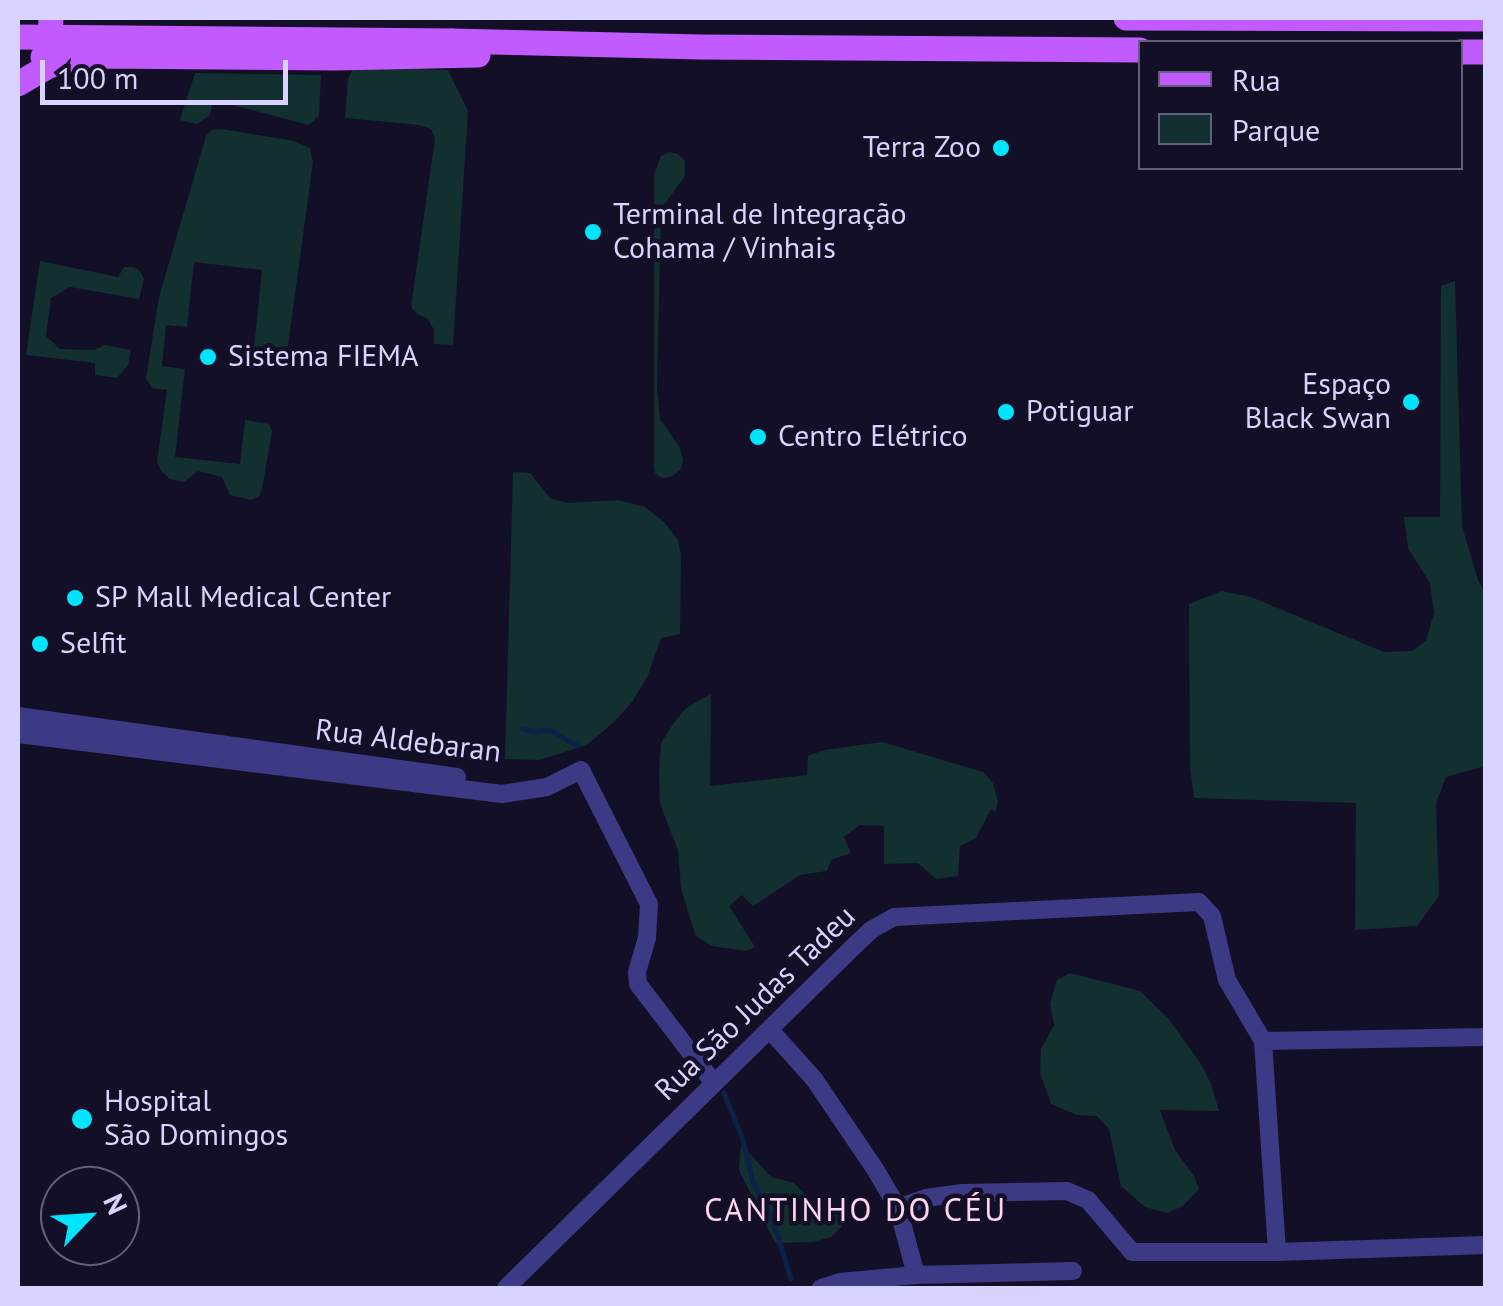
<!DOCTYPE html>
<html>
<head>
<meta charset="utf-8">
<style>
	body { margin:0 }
	#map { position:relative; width:1503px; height:1306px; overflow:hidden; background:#130f26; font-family:"PT Sans",sans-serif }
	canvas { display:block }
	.frame { position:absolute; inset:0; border:20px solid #d9d4ff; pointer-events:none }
	.legend { position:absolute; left:1138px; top:40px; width:325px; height:130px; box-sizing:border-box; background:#130f26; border:2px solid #625e7d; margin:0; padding:12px 18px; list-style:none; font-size:30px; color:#d9d4ff }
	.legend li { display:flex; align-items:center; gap:20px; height:50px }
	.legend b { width:50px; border:2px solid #625e7d }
	.north { position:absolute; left:40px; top:1166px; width:100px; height:100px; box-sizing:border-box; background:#130f26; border:2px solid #625e7d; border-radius:50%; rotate:65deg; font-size:28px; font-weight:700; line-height:40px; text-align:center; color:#d9d4ff }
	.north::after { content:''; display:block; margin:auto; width:35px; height:45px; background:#00e5ff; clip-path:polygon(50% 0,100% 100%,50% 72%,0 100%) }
	.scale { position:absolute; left:40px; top:60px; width:248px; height:45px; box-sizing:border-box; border:5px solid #d9d4ff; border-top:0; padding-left:12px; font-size:30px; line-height:35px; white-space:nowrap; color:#d9d4ff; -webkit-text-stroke:8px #130f26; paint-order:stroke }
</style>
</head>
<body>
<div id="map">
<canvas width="1503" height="1306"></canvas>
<div class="frame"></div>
<ul class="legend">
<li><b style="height:12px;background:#c25bff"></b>Rua</li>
<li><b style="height:28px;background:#12302f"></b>Parque</li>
</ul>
<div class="north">N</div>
<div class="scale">100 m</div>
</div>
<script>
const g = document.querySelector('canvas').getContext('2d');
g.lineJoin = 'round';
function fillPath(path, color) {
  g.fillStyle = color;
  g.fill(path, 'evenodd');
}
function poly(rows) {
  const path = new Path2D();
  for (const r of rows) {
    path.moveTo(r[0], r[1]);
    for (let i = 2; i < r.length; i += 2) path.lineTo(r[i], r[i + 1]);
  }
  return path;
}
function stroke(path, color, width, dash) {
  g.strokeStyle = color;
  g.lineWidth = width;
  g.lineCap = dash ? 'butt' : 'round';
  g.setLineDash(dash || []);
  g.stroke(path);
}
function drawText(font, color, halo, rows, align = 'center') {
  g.font = font + ' "PT Sans",sans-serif';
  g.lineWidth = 9;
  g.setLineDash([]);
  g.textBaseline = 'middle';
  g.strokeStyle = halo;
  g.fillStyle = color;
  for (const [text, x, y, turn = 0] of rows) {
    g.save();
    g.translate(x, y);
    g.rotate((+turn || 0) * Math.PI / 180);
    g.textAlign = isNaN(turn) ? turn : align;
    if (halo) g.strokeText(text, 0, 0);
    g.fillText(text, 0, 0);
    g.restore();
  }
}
fillPath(poly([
	[354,67,448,70,468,111,453,345,434,344,434,330,428,319,417,314,411,307,435,138,431,129,419,125,345,118,348,79],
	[195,73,321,75,319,116,309,125,213,100,210,115,197,124,180,120],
	[221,129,294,141,310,148,313,162,287,353,254,348,262,270,194,262,187,327,166,325,162,366,185,369,175,457,240,464,245,420,269,424,272,431,262,489,259,496,251,500,230,495,222,477,198,471,184,482,170,479,161,471,157,462,167,390,152,388,146,378,159,297,206,136,212,130],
	[670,152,678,154,685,161,685,176,661,209,657,387,660,419,679,446,683,459,681,469,671,477,662,478,655,473,654,467,654,174,661,156],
	[40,261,118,277,124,267,134,267,140,271,144,279,139,299,70,287,51,298,46,336,60,349,94,350,105,345,131,350,128,365,117,378,95,375,95,363,26,355],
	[1455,281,1462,526,1478,580,1485,593,1485,766,1446,777,1436,803,1439,896,1417,926,1355,930,1356,803,1194,798,1190,766,1189,604,1222,591,1251,597,1384,652,1412,651,1426,641,1434,613,1430,583,1408,548,1404,517,1440,517,1441,286],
	[513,472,530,473,550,498,567,503,618,500,645,507,664,522,678,540,681,555,680,634,661,638,648,675,632,702,615,721,587,745,539,760,505,759],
	[711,694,710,786,807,775,808,756,824,750,882,742,983,772,993,783,998,802,995,813,991,809,976,838,960,846,958,876,936,879,918,863,884,864,884,826,860,825,844,837,851,853,831,860,827,871,800,875,753,906,742,895,729,906,755,947,746,951,712,946,696,936,688,912,681,888,678,850,660,804,659,771,661,743,673,724,686,708],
	[1070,973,1140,991,1168,1018,1201,1064,1211,1084,1219,1111,1160,1110,1175,1150,1194,1176,1199,1189,1183,1206,1167,1213,1145,1207,1121,1186,1109,1129,1097,1116,1077,1115,1051,1104,1040,1073,1041,1049,1054,1025,1050,1003,1057,980],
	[741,1144,771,1177,794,1183,810,1199,836,1212,842,1226,831,1237,813,1242,775,1243,739,1170]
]), '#12302f');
stroke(poly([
	[523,729,534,732,549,730,578,746],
	[724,1093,742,1137,753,1182,772,1217,791,1279]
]), '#0c2248', 5);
stroke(poly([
	[18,716,457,777],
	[18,734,502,794,547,787,581,770],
	[581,770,649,904,647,938,637,972,638,984,713,1082],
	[770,1030,814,1079,875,1169,898,1208,916,1275],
	[1263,1041,1486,1037],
	[1263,1041,1277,1252],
	[898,1208,926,1198,962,1193,1067,1191,1088,1200,1132,1252,1277,1252,1486,1245],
	[506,1288,849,951,871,930,894,917,1199,902,1212,916,1227,980,1263,1041],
	[821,1288,840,1282,916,1275,1073,1271]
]), '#3d3a85', 18);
stroke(poly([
	[1126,18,1486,19],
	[452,41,700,47,1140,50],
	[1460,52,1486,52],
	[43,57,50,42,51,18],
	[18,84,49,66,72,59,104,56,335,58,478,55]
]), '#c25bff', 25);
stroke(poly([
	[18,37,452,41]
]), '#c25bff', 25);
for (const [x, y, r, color] of [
	[1001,148,10,"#00e5ff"],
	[593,232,10,"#00e5ff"],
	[208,357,10,"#00e5ff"],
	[1411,402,10,"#00e5ff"],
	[1006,412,10,"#00e5ff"],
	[758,437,10,"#00e5ff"],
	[75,598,10,"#00e5ff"],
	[40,644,10,"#00e5ff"],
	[82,1119,12,"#00e5ff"]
]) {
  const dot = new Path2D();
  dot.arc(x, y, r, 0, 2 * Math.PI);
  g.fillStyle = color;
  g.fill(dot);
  stroke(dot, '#130f26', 4);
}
drawText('30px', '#d9d4ff', '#130f26', [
	["Terra Zoo",981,148,"right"],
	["Terminal de Integração",613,215],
	["Cohama / Vinhais",613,249],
	["Sistema FIEMA",228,357],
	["Espaço",1391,385,"right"],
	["Black Swan",1391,419,"right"],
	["Potiguar",1026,412],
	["Centro Elétrico",778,437],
	["SP Mall Medical Center",95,598],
	["Selfit",60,644],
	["Hospital",104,1102],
	["São Domingos",104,1136]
], 'left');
drawText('30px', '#d9d4ff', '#130f26', [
	["Rua Aldebaran",408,742,7],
	["Rua São Judas Tadeu",756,1004,-44]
]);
g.letterSpacing = '2.5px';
drawText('32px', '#ffd6f0', '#130f26', [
	["CANTINHO DO CÉU",856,1212]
]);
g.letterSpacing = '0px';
</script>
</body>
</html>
